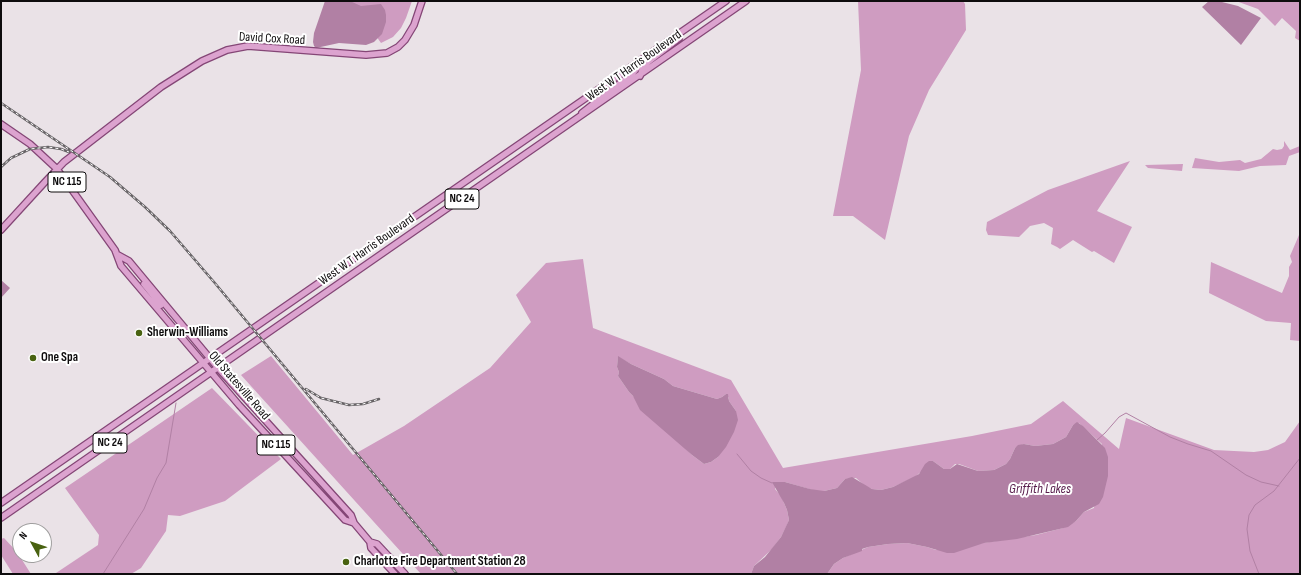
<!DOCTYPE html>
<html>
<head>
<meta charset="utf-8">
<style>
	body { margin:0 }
	#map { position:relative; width:1301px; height:575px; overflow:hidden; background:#eae2e7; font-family:"Sofia Sans Condensed",sans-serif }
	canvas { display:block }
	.frame { position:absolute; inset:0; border:2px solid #0e0c0d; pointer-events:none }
	.north { position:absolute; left:12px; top:523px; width:40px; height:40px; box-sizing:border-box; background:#fff; border:1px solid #9f9e9e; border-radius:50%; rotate:310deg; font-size:11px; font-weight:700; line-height:16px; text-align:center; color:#0e0c0d }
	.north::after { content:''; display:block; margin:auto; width:14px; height:18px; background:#496211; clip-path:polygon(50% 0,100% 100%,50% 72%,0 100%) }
</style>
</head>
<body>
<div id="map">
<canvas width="1301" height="575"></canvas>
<div class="frame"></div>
<div class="north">N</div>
</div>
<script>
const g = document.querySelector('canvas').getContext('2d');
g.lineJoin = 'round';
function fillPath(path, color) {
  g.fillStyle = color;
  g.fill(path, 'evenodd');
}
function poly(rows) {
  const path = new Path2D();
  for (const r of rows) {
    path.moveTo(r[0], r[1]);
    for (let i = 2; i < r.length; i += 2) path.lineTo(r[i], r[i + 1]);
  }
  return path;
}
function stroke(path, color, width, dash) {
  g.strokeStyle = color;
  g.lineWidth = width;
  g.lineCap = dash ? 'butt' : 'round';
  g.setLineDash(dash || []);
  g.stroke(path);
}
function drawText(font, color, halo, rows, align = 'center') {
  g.font = font + ' "Sofia Sans Condensed",sans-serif';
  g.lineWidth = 4;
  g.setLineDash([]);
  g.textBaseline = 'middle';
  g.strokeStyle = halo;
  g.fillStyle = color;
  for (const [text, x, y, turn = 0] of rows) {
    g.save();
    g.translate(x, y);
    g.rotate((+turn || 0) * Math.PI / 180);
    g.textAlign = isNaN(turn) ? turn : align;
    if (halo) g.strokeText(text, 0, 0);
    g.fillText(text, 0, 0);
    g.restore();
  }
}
fillPath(poly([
	[351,1,412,1,406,18,401,28,393,37,381,43],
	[858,1,963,1,965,4,966,30,929,90,909,136,885,240,853,216,833,216,861,70],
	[1236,1,1300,1,1300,41,1295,38,1296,31,1282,18,1275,26,1258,9],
	[1284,141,1290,150,1300,146,1300,152,1289,156,1286,165,1260,166,1239,171,1192,168,1195,158,1219,162,1240,160,1245,163,1261,159,1273,149,1277,150,1282,149,1284,146],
	[1130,161,1097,211,1132,227,1114,263,1094,251,1092,252,1073,240,1060,249,1057,247,1051,244,1053,228,1044,223,1030,226,1019,237,988,235,986,230,987,222,1048,190],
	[1183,164,1182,171,1148,168,1145,165],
	[1299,235,1300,341,1290,340,1291,323,1266,321,1209,293,1211,262,1282,293,1289,276,1289,267,1292,262,1290,256],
	[583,259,593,328,731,380,783,468,972,436,1031,424,1063,401,1119,449,1126,418,1214,450,1254,452,1268,450,1285,442,1300,421,1300,574,827,574,834,564,843,558,868,547,888,544,907,543,927,547,936,550,1036,535,1063,528,1076,521,1084,512,1094,508,1102,444,1079,423,1073,425,1066,437,1053,444,1035,446,1024,444,1015,448,1010,459,1006,464,994,470,978,471,959,464,955,464,950,469,944,469,933,461,915,477,893,487,881,490,872,489,865,486,856,478,845,479,837,488,824,491,816,491,785,482,777,482,775,489,781,496,787,510,789,520,787,525,781,537,772,549,754,566,751,574,421,574,241,375,271,356,353,455,404,426,490,368,531,322,516,295,546,263],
	[618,357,631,364,664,379,673,386,717,399,722,397,726,394,729,398,729,401,736,411,718,457,711,462,704,464,692,455,629,392,618,376,619,372,617,367],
	[212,388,281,459,225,501,180,516,168,515,166,531,141,568,131,574,56,574,56,573,98,545,99,535,65,488],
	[4,538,17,552,31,574,13,574,1,555,1,539]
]), '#cf9cc1');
fillPath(poly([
	[325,1,350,1,361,6,381,4,385,10,386,15,386,22,382,34,374,42,366,45,339,43,316,48,314,46,313,42,314,33],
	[1209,1,1218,1,1238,6,1261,18,1241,45,1202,7],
	[1,280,10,288,1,298],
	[618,356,631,364,664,379,673,386,717,399,722,397,726,394,728,394,729,401,736,411,738,420,734,432,726,447,718,457,711,462,704,464,692,455,640,410,633,396,629,392,618,376,619,372,617,367],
	[1077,422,1083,426,1105,448,1108,457,1108,476,1103,497,1099,504,1084,512,1076,521,1068,527,1017,539,984,543,954,553,947,553,927,547,907,543,888,544,868,547,862,549,862,551,843,558,834,564,827,574,751,574,754,566,765,557,781,537,789,520,787,510,784,503,772,482,785,482,810,489,824,491,837,488,845,479,852,477,872,489,881,490,893,487,919,474,925,464,929,461,933,461,944,469,950,469,957,464,978,471,994,470,1006,464,1010,459,1015,448,1018,445,1024,444,1035,446,1053,444,1066,437,1073,425]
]), '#b180a4');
stroke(poly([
	[1097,440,1105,433,1119,417,1126,413,1170,437,1188,444,1211,451,1246,475,1261,482,1279,486],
	[737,454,751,471,761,478,772,483],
	[103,574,144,509,157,478,166,463,176,403],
	[1259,574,1250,551,1247,529,1249,515,1255,505,1274,491,1300,458]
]), '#b180a4', 1);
const major = poly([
	[640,76,643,68,648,62,679,38],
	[582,113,632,74,637,68,637,64],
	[1,124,30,144,57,169,115,250,121,266,239,405,345,520,354,523],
	[1,230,45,182,64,162,161,87,202,61,227,50,248,46,366,55,387,53,398,47,405,40,414,25,422,1],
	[118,255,129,261,218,368,351,515,354,523,370,542,371,548,395,574],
	[144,284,161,305],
	[1,503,726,1],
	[1,518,746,1],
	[370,542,377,544,405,574]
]);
stroke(major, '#844676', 8);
stroke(major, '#dca3cf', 5.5);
const rail = poly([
	[1,103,110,177,145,207,170,231,214,282,457,574],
	[1,167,11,158,30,149,48,147,61,149,69,152],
	[306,389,321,398,349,405,363,404,379,399]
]);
stroke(rail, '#676366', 2.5);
stroke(rail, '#fff', 1, [3]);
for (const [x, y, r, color] of [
	[139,333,4,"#496211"],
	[33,358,4,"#496211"],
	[346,562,4,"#496211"]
]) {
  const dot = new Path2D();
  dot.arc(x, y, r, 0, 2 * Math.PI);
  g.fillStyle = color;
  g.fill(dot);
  stroke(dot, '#fff', 1.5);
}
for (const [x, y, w] of [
	[67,182,38],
	[462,199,34],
	[110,443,34],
	[276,445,38]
]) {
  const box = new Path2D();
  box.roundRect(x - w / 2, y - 10, w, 20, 3);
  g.fillStyle = '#fff';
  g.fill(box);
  stroke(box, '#0e0c0d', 1);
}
drawText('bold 12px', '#0e0c0d', null, [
	["NC 115",67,182],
	["NC 24",462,199],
	["NC 24",110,443],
	["NC 115",276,445]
]);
drawText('13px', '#0e0c0d', '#fff', [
	["David Cox Road",272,39,3],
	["West W T Harris Boulevard",634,66,-35],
	["West W T Harris Boulevard",367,250,-35],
	["Old Statesville Road",239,386,49]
]);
drawText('bold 13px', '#0e0c0d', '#fff', [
	["Sherwin-Williams",147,333],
	["One Spa",41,358],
	["Charlotte Fire Department Station 28",354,562]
], 'left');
drawText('italic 14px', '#571c4b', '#fff', [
	["Griffith Lakes",1040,489]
]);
</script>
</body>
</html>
